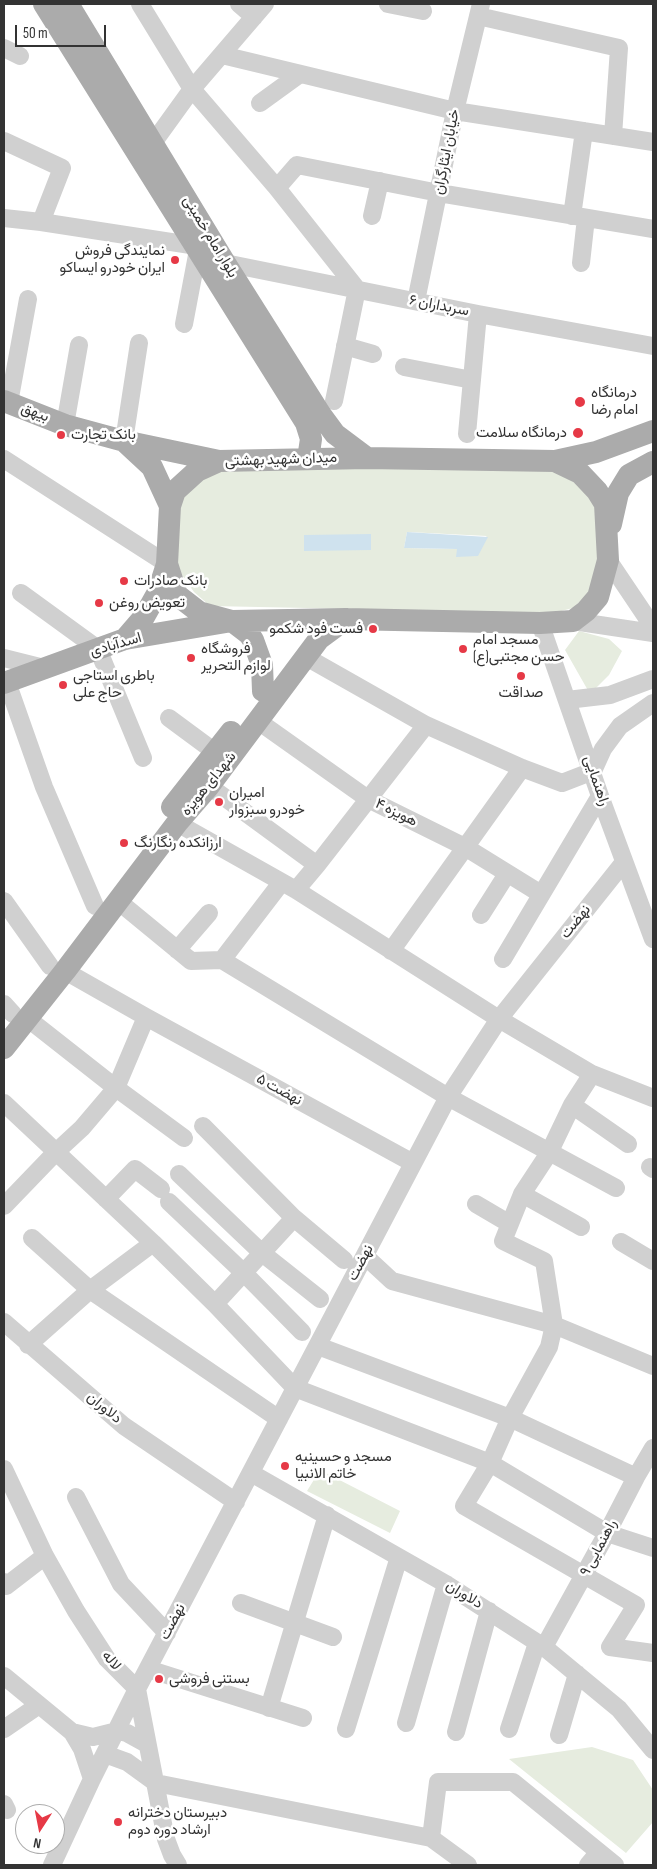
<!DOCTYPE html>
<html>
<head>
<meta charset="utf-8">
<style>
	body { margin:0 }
	#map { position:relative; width:657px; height:1869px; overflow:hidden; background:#fff; font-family:"Sofia Sans Condensed",sans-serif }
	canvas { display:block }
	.frame { position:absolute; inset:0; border:5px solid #333; pointer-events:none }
	.north { position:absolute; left:15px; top:1804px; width:50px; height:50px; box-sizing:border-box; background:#fff; border:1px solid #adadad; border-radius:50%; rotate:191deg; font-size:14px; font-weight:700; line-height:20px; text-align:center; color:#333 }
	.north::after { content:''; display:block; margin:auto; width:18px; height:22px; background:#e63946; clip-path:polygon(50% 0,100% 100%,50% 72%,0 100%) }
	.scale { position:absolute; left:15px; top:25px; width:91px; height:22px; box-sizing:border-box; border:2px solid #333; border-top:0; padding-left:6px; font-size:15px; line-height:18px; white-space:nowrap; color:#333; -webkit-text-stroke:4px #fff; paint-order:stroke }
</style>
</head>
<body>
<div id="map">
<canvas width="657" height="1869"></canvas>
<div class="frame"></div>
<div class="north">N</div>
<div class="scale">50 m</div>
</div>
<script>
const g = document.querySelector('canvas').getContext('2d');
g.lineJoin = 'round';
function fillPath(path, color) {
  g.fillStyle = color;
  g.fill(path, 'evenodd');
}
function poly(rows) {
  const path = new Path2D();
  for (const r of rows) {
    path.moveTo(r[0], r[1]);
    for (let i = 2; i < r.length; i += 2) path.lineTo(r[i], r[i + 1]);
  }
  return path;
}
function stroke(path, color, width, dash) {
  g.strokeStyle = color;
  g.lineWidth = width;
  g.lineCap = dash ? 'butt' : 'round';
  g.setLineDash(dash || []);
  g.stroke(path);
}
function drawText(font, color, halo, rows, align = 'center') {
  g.font = font + ' "Sofia Sans Condensed",Vazirmatn,sans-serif';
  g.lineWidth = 5;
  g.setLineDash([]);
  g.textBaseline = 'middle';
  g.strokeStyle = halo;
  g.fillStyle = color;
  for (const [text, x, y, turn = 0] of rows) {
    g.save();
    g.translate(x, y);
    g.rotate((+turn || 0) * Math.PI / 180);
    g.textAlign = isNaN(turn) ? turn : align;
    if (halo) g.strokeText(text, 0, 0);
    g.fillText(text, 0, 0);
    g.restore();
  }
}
fillPath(poly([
	[535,466,563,474,591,495,599,522,599,570,590,592,573,608,553,613,210,606,194,592,179,571,173,539,176,507,193,482,225,468],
	[407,532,408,532,487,536,457,556,457,549,404,548],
	[579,631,609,639,622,651,609,675,590,694,565,650],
	[320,1470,400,1511,390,1533,307,1491],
	[592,1747,633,1760,653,1790,653,1822,626,1853,509,1759]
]), '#e6ecdf');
fillPath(poly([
	[407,532,488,537,478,556,456,557,457,549,404,548],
	[371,534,371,550,304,551,304,535]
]), '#cfe2ee');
stroke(poly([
	[140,4,192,89,277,188,357,289,334,401],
	[239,4,254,17],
	[388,4,423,11],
	[478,16,619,48,613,136],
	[4,48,20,56],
	[222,55,455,111,653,142],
	[260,103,300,74],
	[4,141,62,168,41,222],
	[153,143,192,89,265,4],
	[277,188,297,165,439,193,653,229],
	[372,216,380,181],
	[572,216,584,131],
	[4,218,41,222,197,246],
	[225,263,478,314,653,346],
	[581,263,586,218],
	[416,301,455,111,481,4],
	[184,324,198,250],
	[345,346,373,354],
	[404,367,472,380],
	[9,403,28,299],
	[65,425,79,345],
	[467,434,478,314],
	[124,441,139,343],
	[4,459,167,564],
	[608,560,653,627],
	[21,593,98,649,143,758],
	[573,621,653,633],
	[540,623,600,796,653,939],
	[306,657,426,725,522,768,562,783,593,771,603,749,620,726,653,703],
	[4,658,44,668],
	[7,682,44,787,95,906],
	[567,700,610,695,653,679],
	[169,718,215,752],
	[258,721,368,799,465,847,541,894],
	[209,786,317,865],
	[177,823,296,890,499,1019,592,1074,653,1098],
	[296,890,317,865,426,725],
	[4,901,50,966],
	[118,901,191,961,222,960],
	[481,915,507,874],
	[177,950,209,913],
	[391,951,522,768],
	[503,959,600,796],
	[222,960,448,1097,616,1188],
	[222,960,281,883],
	[65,971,146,1017,413,1163],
	[4,1004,13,1014],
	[27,1018,116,1088,184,1138],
	[592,1074,572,1105,549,1153,522,1194,503,1241,544,1261,554,1325,549,1347,510,1418,490,1463,464,1506,636,1605,610,1647,653,1653],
	[4,1103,153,1243,215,1304,295,1388,490,1463,607,1533,653,1548],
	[572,1105,628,1144],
	[203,1126,294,1218,344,1260],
	[650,1167,653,1169],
	[179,1174,262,1253,320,1299],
	[522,1194,581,1227],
	[106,1199,135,1169,161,1189],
	[169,1202,244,1273,302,1332],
	[476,1204,510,1224],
	[4,1206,56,1152,82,1128,116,1088,146,1017],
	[32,1238,90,1290,279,1419],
	[621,1242,653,1261],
	[365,1256,392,1281,554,1325,653,1366],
	[215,1304,294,1218],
	[4,1322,124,1426,236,1502],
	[28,1345,90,1290,153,1243],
	[318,1346,510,1418,636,1477],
	[4,1469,45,1556,76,1611,107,1659,137,1689,166,1839,172,1855,178,1865],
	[251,1473,446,1584,544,1647,619,1709,653,1750],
	[76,1497,121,1584,167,1633],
	[4,1582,6,1586,45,1556],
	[241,1603,333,1637],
	[544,1647,607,1533,636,1477,653,1448],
	[148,1669,303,1718],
	[4,1676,72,1732,82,1749,92,1779],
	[269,1708,327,1515],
	[406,1723,446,1584],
	[4,1729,39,1705],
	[346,1729,399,1557],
	[509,1729,537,1643],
	[72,1732,93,1737,117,1731,127,1733,147,1744],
	[456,1732,489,1611],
	[559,1735,577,1674],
	[105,1754,127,1762,156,1783,431,1838,468,1865],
	[4,1804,7,1810],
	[431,1838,438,1782,513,1782,615,1865],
	[52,1865,92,1779,137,1689,448,1097,499,1019,624,862],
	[588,1865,598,1853]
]), '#d0d0d0', 18);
stroke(poly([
	[44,4,306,423,311,439,308,459],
	[68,4,225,263,321,415,335,434,367,458],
	[4,401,65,425,124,441,219,461],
	[124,441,152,467,170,506],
	[367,458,555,461,580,473,597,491,605,504,608,560,598,597,586,611,573,621,540,623,346,619,232,621,199,612,177,595,167,564,170,506,175,491,197,471,219,461,367,458],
	[555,461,596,452,653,431],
	[611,524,618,493,629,475,653,462],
	[125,639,144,617,158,592,167,564],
	[4,683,125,639,232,621,249,634,253,640,262,665,263,691],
	[172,807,231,732],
	[4,1048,65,971,177,823,209,786,319,639,346,619]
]), '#ababab', 22);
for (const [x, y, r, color] of [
	[175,260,5,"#e63946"],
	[580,402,6,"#e63946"],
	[578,433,6,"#e63946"],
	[61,435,5,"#e63946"],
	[124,581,5,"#e63946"],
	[99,603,5,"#e63946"],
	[373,629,5,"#e63946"],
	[463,649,5,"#e63946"],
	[191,658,5,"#e63946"],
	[521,676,5,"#e63946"],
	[63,685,5,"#e63946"],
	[219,802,5,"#e63946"],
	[124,843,5,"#e63946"],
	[285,1466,5,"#e63946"],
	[159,1679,5,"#e63946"],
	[118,1822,5,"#e63946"]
]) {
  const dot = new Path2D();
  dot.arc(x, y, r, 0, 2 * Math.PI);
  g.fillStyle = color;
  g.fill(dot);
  stroke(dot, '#fff', 2);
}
drawText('15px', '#333', '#fff', [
	["خیابان ایثارگران",447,152,-79],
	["بلوار امام خمینی",210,237,59],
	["سربداران ۶",439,306,11],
	["بیهق",35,413,21],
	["میدان شهید بهشتی",281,460,-2],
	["اسدآبادی",116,645,-16],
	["راهنمایی",596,781,71],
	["شهدای هویزه",209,784,-51],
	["هویزه ۴",396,813,26],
	["نهضت",576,922,-51],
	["نهضت ۵",279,1090,29],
	["نهضت",361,1263,-62],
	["دلاوران",104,1408,40],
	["راهنمایی ۹",599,1548,-62],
	["دلاوران",464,1595,32],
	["نهضت",173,1622,-62],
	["لاله",111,1661,50]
]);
drawText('15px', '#333', '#fff', [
	["نمایندگی فروش",165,251,"right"],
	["ایران خودرو ایساکو",165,268,"right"],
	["درمانگاه",591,393],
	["امام رضا",591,410],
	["درمانگاه سلامت",567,433,"right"],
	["بانک تجارت",71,435],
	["بانک صادرات",134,581],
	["تعویض روغن",109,603],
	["فست فود شکمو",363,629,"right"],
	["مسجد امام",473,640],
	["حسن مجتبی(ع)",473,657],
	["فروشگاه",201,649],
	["لوازم التحریر",201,666],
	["باطری استاجی",73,676],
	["حاج علی",73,693],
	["صداقت",521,693,"center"],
	["امیران",229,793],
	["خودرو سبزوار",229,810],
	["ارزانکده رنگارنگ",134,843],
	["مسجد و حسینیه",295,1457],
	["خاتم الانبیا",295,1474],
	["بستنی فروشی",169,1679],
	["دبیرستان دخترانه",128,1813],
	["ارشاد دوره دوم",128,1830]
], 'left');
</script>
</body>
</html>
